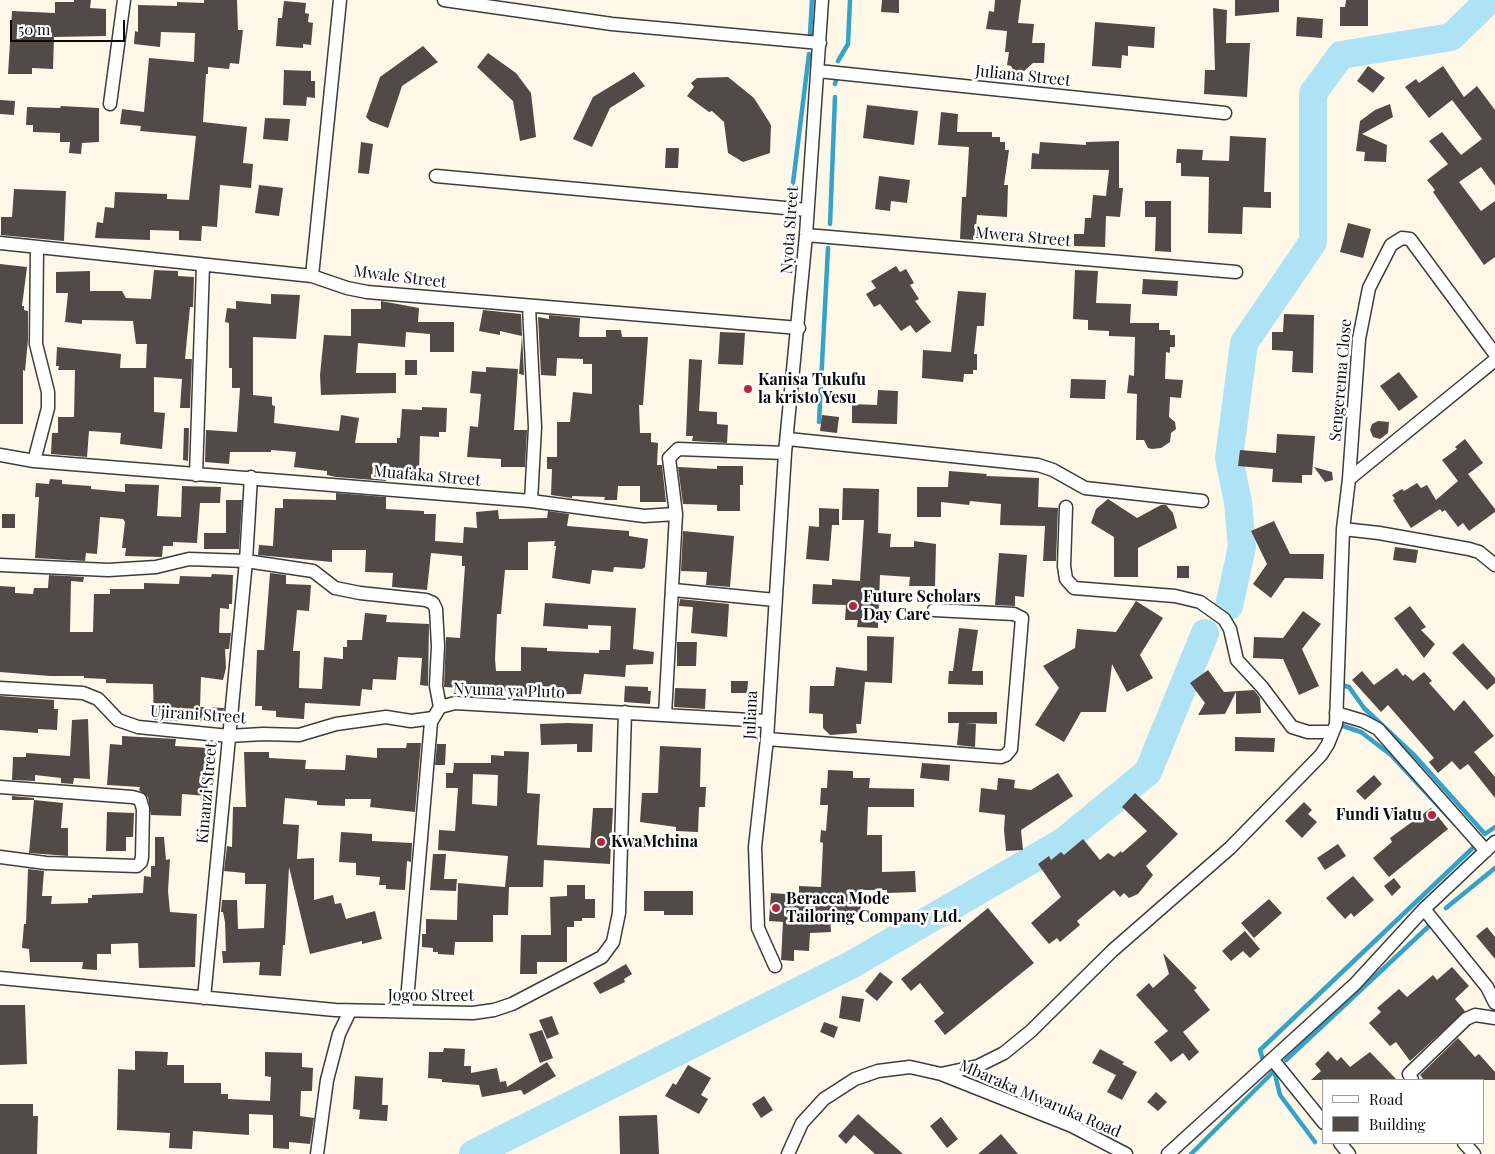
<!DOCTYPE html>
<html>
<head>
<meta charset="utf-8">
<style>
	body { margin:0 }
	#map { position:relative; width:1495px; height:1154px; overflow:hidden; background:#fff7e7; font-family:"Playfair Display",serif }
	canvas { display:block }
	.legend { position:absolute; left:1322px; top:1079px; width:162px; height:65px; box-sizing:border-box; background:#fff; border:1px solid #9d9d9d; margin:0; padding:6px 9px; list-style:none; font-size:15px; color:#0a0a0a }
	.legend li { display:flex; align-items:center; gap:10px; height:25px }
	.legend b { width:25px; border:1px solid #9d9d9d }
	.scale { position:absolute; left:10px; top:20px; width:115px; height:22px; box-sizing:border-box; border:2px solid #0a0a0a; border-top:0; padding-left:6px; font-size:15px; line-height:18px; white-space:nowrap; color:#0a0a0a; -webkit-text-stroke:4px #fff; paint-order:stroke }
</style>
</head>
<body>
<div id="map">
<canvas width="1495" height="1154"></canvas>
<ul class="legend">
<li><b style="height:6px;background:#fff"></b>Road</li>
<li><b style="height:14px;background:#524a47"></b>Building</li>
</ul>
<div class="scale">50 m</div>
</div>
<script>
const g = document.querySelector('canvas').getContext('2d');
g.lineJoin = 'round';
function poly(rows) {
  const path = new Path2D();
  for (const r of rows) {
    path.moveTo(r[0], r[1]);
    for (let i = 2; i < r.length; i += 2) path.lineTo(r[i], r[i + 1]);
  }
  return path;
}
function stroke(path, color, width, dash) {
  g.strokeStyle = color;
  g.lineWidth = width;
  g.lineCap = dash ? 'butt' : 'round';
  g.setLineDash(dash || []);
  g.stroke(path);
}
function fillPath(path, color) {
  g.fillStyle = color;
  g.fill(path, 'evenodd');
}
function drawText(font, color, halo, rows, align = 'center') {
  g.font = font + ' "Playfair Display",serif';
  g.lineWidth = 5;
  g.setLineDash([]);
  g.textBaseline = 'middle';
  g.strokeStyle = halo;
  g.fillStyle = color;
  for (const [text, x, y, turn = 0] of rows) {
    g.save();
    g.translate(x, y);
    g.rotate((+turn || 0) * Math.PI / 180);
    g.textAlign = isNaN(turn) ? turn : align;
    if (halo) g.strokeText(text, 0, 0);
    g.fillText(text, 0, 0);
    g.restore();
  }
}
stroke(poly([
	[810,35,812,0],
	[838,61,848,44,850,0],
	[835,84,836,80],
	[792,191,809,54],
	[830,224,835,97],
	[819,422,828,248],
	[1338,684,1349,687,1364,708,1415,756,1485,834,1495,827],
	[1337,724,1361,732,1391,755,1455,824],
	[1446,908,1495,868],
	[1286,1060,1429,926],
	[1264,1063,1260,1050,1477,844],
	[1274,1070,1280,1095,1315,1142],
	[1191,1154,1277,1068]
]), '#35a2cb', 4.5);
stroke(poly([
	[1229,606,1242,547,1238,502,1229,458,1244,343,1313,242,1313,93,1341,55,1451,37,1489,0],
	[473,1154,851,965,1064,841,1148,772,1205,633]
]), '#ade3f5', 28);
fillPath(poly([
	[74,0,91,0,90,8,106,9,106,36,54,37,53,69,32,68,32,74,8,74,12,11,55,13,55,2,74,2],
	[204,0,237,0,238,30,243,30,239,64,230,63,229,69,208,67,208,74,206,74,203,122,247,127,243,163,253,164,251,188,220,185,217,227,202,226,201,241,179,240,179,231,150,230,150,240,95,238,97,222,103,223,105,207,114,208,115,192,167,194,167,199,189,200,196,136,140,131,141,126,120,124,122,109,144,112,149,58,194,62,195,33,161,32,160,47,134,44,135,31,138,32,138,5,177,6,177,2,204,3],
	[882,0,899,0,899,13,881,12],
	[995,0,1021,0,1018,23,1034,24,1032,43,1045,43,1044,63,1033,63,1023,72,1015,73,1011,66,1007,65,1009,52,1005,52,1007,31,986,29,989,11,994,12],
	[1235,0,1279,0,1279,12,1235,16],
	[1346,0,1368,0,1368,26,1340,26,1340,7,1345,7],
	[284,1,306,3,305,13,309,14,308,22,313,23,311,45,303,44,303,48,276,46,278,18,282,18],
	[1213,8,1227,10,1226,43,1250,43,1247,97,1204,94,1205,70,1215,70],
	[1297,17,1323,19,1322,38,1296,36],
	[1095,22,1155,27,1154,48,1128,46,1128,56,1122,55,1121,68,1092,66],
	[423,46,438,62,402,86,388,128,370,121,366,117,380,77],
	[488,53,516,73,531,93,536,137,520,141,513,101,477,67],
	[1368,66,1385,78,1373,93,1357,81],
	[1443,66,1464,97,1477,86,1495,110,1495,186,1481,167,1459,182,1481,211,1495,201,1495,257,1484,265,1433,192,1435,190,1427,180,1448,164,1429,141,1442,132,1461,155,1482,139,1452,100,1429,118,1405,87,1416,79,1419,83],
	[284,70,311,71,311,81,315,81,315,98,307,97,306,106,283,105],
	[634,72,645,86,610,108,592,147,573,139,593,97],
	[728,77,754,98,771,125,770,153,743,162,728,153,724,122,712,111,709,112,687,96,694,87,691,83,697,78],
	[0,100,15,101,14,115,0,114],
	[1390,104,1393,117,1362,134,1387,145,1386,162,1364,161,1365,152,1356,151,1360,121,1375,110],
	[867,105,918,111,914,145,863,138],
	[61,106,99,108,99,142,82,143,81,154,69,153,70,142,60,142,60,133,33,132,33,125,26,125,27,107,60,108],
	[941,112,958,114,957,132,992,132,992,137,1000,137,1000,142,1005,142,1005,150,1009,150,1004,185,1008,185,1007,217,977,215,975,240,960,239,962,197,966,197,969,147,938,145],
	[265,118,290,119,288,141,263,139],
	[1230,136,1266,138,1264,192,1271,192,1271,208,1243,207,1242,234,1208,233,1209,177,1181,176,1181,163,1176,163,1177,149,1203,150,1202,160,1229,161],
	[1119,141,1119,188,1123,188,1120,217,1106,216,1105,247,1074,246,1074,234,1084,234,1085,218,1091,218,1093,195,1106,196,1109,170,1031,169,1032,153,1039,154,1040,142,1086,145,1086,142],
	[361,142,373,144,369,174,358,173],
	[666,148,679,148,678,168,665,168],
	[879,176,910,180,907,203,891,201,890,211,875,209],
	[259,185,283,188,279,216,255,213],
	[14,189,66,191,64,241,1,235,1,217,12,217],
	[1145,201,1171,201,1171,252,1155,251,1156,217,1145,217],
	[1348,223,1371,229,1363,258,1340,252],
	[0,264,27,267,22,306,24,306,24,310,28,311,28,340,25,371,23,370,23,424,0,424],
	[896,266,900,272,906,269,914,283,910,285,919,299,915,301,931,322,916,333,910,325,901,331,880,304,874,307,866,294,876,288,871,281],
	[154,270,178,271,178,276,194,277,193,307,190,307,185,359,192,359,190,408,180,408,182,379,154,377,154,412,165,413,162,449,120,444,121,433,89,431,87,457,51,454,52,433,58,433,58,417,74,417,75,370,58,370,59,366,56,366,57,347,121,354,120,368,146,368,147,344,136,344,133,321,82,320,82,324,65,322,68,293,56,293,56,272,90,271,90,291,122,291,126,298,151,299],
	[1075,270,1098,271,1096,303,1131,304,1130,323,1159,323,1159,330,1170,330,1170,335,1175,335,1175,347,1170,347,1170,353,1166,352,1165,379,1183,380,1181,398,1170,397,1169,417,1175,422,1176,429,1171,433,1170,442,1161,448,1152,449,1148,448,1144,440,1136,440,1137,394,1127,393,1129,375,1134,376,1135,337,1109,336,1109,331,1088,330,1088,320,1073,319],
	[1143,279,1178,281,1177,296,1142,294],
	[958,291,986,293,984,326,977,326,974,354,977,354,977,370,973,370,973,374,964,374,963,382,922,378,923,350,951,352],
	[271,294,300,295,296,339,253,337,253,395,272,397,272,405,275,406,274,423,339,431,341,415,359,418,355,443,397,443,397,438,400,438,402,409,422,410,422,407,447,408,446,432,439,432,439,437,420,436,419,474,386,473,386,481,336,477,327,475,327,471,294,467,296,452,271,450,271,452,230,452,229,464,205,462,206,430,237,432,240,388,232,388,232,368,229,368,229,323,225,322,227,308,236,309,236,301,271,304],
	[381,301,419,308,418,322,454,322,454,352,430,352,430,334,406,332,405,347,358,343,356,373,396,373,396,393,321,395,320,375,324,335,351,336,351,309,381,309],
	[483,310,521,314,524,375,519,374,522,336,500,331,500,335,479,331],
	[1284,314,1314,315,1313,373,1292,372,1293,351,1272,350,1272,332,1283,332],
	[549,315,580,318,579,337,606,337,606,330,621,330,622,337,648,337,643,405,639,405,640,433,651,433,651,442,658,443,657,465,662,465,666,502,640,502,640,486,618,486,617,500,604,500,605,497,572,496,572,498,551,495,552,469,547,469,547,457,557,457,557,422,570,422,573,392,592,394,592,364,583,364,583,359,557,358,556,376,541,375,538,317,549,319],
	[720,332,745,333,743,365,718,364],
	[689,359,702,360,699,411,717,412,717,424,728,425,727,443,692,441,693,436,686,436],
	[405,360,417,360,417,375,405,375],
	[486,367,518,369,514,430,527,430,525,467,501,467,501,459,467,457,470,426,478,427,481,394,470,393,472,371,486,372],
	[1399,372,1418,397,1399,411,1380,386],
	[1071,379,1106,380,1105,399,1070,398],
	[878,390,898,391,897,424,852,423,852,404,877,405],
	[822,415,839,417,837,433,820,431],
	[1378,421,1389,422,1388,433,1380,439,1373,437,1370,430,1372,424],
	[184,428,189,428,188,461,183,460],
	[1277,434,1315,436,1312,475,1302,475,1302,483,1272,482,1273,469,1238,466,1240,450,1276,453],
	[1465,439,1483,463,1468,474,1495,509,1495,512,1469,531,1463,523,1458,527,1445,510,1442,512,1440,509,1411,528,1393,500,1395,499,1392,495,1402,489,1404,491,1417,483,1421,488,1427,485,1436,500,1458,481,1442,460,1457,449,1455,447],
	[717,466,743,466,743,485,740,485,740,511,717,511,717,505,683,504,678,467,717,469],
	[1314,467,1332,472,1333,480,1325,482],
	[949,471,987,474,986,476,1039,478,1038,507,1058,508,1056,561,1043,561,1045,526,1000,525,1001,504,970,501,969,505,941,502,941,517,917,517,917,487,948,487],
	[50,479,62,480,62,484,91,486,91,489,125,492,125,484,159,485,157,516,181,517,182,486,221,487,220,503,200,503,197,543,173,542,173,546,163,546,162,557,125,556,126,548,122,548,125,522,123,519,100,517,97,554,86,553,85,561,35,558,39,497,35,497,36,483,49,484],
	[843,488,879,489,878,533,891,534,890,547,914,547,914,541,936,544,935,586,909,586,910,577,880,575,878,628,857,627,858,620,845,620,846,605,812,604,813,584,832,585,832,579,860,581,864,520,842,520],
	[336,493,386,497,386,509,424,511,424,514,436,514,435,541,463,543,464,527,477,528,476,512,498,510,499,519,547,518,548,511,569,514,567,526,629,531,629,536,648,539,645,567,642,569,614,567,613,572,592,570,590,584,552,578,556,546,554,546,555,541,528,542,528,570,505,570,501,614,497,614,495,659,496,671,521,671,521,647,547,648,547,651,599,653,599,650,610,650,611,626,588,625,588,629,543,626,545,603,636,608,633,649,654,652,653,664,626,665,625,677,584,674,581,694,515,695,515,691,444,687,446,637,460,638,465,566,462,566,462,556,431,553,427,590,392,587,393,573,365,572,366,550,332,550,332,562,258,555,259,545,273,546,275,508,283,508,283,499,336,500],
	[1108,499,1137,518,1161,505,1166,505,1173,513,1177,528,1138,548,1138,577,1114,577,1114,537,1091,523,1096,509],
	[226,500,242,500,239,549,204,549,204,533,226,533],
	[819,508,839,509,839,525,832,525,829,561,806,559,809,526,819,527],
	[2,514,15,514,15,528,2,528],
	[1274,521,1290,554,1324,554,1323,579,1285,578,1271,598,1253,584,1267,564,1251,531],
	[683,531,734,536,730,587,706,585,707,572,681,571],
	[1395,547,1418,550,1416,563,1393,560],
	[999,553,1027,555,1024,597,1015,596,1015,606,995,605],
	[1177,566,1189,566,1189,578,1177,578],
	[270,573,286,575,286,584,311,585,309,611,297,610,293,651,300,651,299,688,322,689,324,657,343,659,343,647,347,647,347,640,362,640,365,613,387,615,386,622,429,624,428,686,420,685,422,658,398,657,396,680,373,679,372,690,362,689,360,706,305,703,304,719,276,717,276,711,262,710,262,706,255,706,257,650,264,650],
	[212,574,233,575,232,604,229,604,229,609,220,608,219,633,231,633,229,649,225,649,226,668,223,680,201,677,200,707,224,708,222,722,154,720,153,684,106,683,106,679,84,678,84,676,50,676,0,672,0,586,15,587,15,593,33,594,34,588,48,588,49,575,84,577,83,582,71,581,70,632,93,632,94,594,110,594,110,589,144,589,144,583,179,584,180,576,211,577],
	[680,599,729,604,727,637,691,633,693,607,679,606],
	[1136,601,1163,618,1140,655,1153,678,1127,692,1112,664,1106,712,1081,712,1064,742,1035,725,1059,688,1043,666,1075,648,1077,629,1116,632],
	[1410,606,1426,627,1421,630,1435,644,1424,658,1394,618],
	[1303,611,1321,624,1302,649,1319,686,1299,695,1283,659,1253,658,1254,637,1283,638],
	[959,628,978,630,972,671,983,671,983,685,948,684,949,671,953,671],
	[867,636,894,637,892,683,865,682,861,724,856,724,857,733,830,735,823,728,823,714,809,713,810,686,834,686,836,667,867,671],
	[677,642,697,642,696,666,677,666],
	[1463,643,1495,678,1495,683,1487,690,1452,653],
	[1397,668,1403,676,1405,674,1413,681,1424,672,1432,681,1429,683,1454,711,1464,700,1494,736,1474,752,1495,777,1495,798,1468,764,1460,770,1452,761,1438,773,1429,762,1434,758,1388,705,1381,712,1352,680,1362,671,1374,685],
	[1208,670,1224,692,1254,690,1260,698,1261,713,1236,714,1236,692,1225,714,1198,715,1205,703,1190,683],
	[731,681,748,681,747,693,731,693],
	[625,686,648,687,648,691,651,691,650,704,624,702],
	[675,688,706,689,705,709,674,707],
	[0,696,54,700,54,709,58,709,57,730,38,729,38,733,0,730],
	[948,712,997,712,997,724,965,723,976,724,975,747,957,745,959,723,948,723],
	[88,719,90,779,74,778,73,784,61,783,61,778,35,775,35,781,12,780,13,757,26,757,26,753,70,756,72,720],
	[568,723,593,724,592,752,577,752,577,744,541,745,540,724],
	[122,736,176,739,175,746,210,748,207,796,182,794,181,816,151,815,148,797,139,790,140,787,107,785,110,744,122,745],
	[1235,737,1275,738,1274,752,1235,751],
	[407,743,421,743,415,812,370,807,371,799,345,799,345,806,317,805,317,801,285,798,283,824,299,825,297,859,314,858,314,900,333,895,335,904,341,903,346,919,375,911,382,939,362,944,362,941,310,954,289,867,285,945,283,945,281,976,259,975,260,962,223,963,222,951,226,951,225,922,223,912,221,912,222,900,237,900,238,929,264,928,266,884,245,884,245,873,224,871,227,846,232,847,233,807,246,807,244,752,269,752,269,758,306,760,305,769,345,770,346,755,377,758,377,748,406,748],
	[437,744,446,744,445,765,435,765],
	[660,746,701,748,700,787,706,787,705,807,699,807,698,832,676,831,676,827,640,822,642,793,658,793],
	[504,751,529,752,527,793,540,794,537,845,590,848,593,808,613,808,610,864,544,860,543,887,509,887,508,915,493,915,493,942,455,942,454,955,438,954,438,952,433,952,433,948,422,947,422,934,426,934,426,919,457,920,458,883,505,887,508,856,438,850,439,830,455,831,458,788,446,788,446,773,467,773,453,773,454,763,491,763,491,755,504,756],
	[473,774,498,775,497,806,472,804],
	[922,763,950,765,949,781,920,778],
	[828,770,853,771,853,778,870,778,869,788,914,789,914,807,868,807,867,835,882,835,882,872,915,871,916,892,887,893,887,890,860,890,861,915,830,917,831,932,810,933,809,951,794,950,794,961,781,960,783,922,769,921,771,893,799,895,799,886,821,887,823,843,820,842,821,830,826,831,828,805,820,805,821,788,827,788],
	[1058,773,1073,796,1021,830,1023,850,1006,851,1004,830,1005,815,979,812,981,788,997,790,998,778,1015,780,1014,788,1031,790],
	[1374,775,1382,784,1365,800,1356,791],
	[1135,793,1178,834,1146,866,1153,875,1138,894,1129,898,1124,893,1120,897,1114,890,1077,921,1080,925,1060,942,1057,938,1049,944,1031,923,1061,897,1038,864,1049,856,1051,860,1061,852,1064,855,1083,839,1100,860,1108,853,1114,857,1121,851,1122,853,1147,831,1122,807],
	[12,796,34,798,34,800,12,800],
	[34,800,63,803,61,828,68,828,68,856,29,853],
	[1304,802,1312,810,1308,814,1317,822,1302,838,1285,821],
	[1431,808,1448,829,1389,877,1373,858,1392,842,1390,838],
	[107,812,134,813,133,837,126,837,126,851,106,851],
	[341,832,372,834,372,841,412,843,411,862,407,861,405,890,386,889,386,885,379,885,380,877,356,875,356,863,339,862],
	[155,837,164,837,166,860,170,859,168,891,170,912,197,914,195,967,139,968,138,943,111,944,111,954,97,954,97,970,82,969,83,962,30,962,29,949,22,948,24,924,26,924,28,869,44,871,42,896,52,896,51,904,88,903,88,898,92,898,92,895,143,893,144,876,151,877,151,866,155,866],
	[1338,844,1346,856,1325,870,1317,858],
	[433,854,446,854,444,879,457,879,456,891,430,890],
	[1353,876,1374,900,1354,917,1351,913,1345,919,1326,898],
	[1394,878,1401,887,1392,896,1384,886],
	[567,885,585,885,585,899,595,899,595,918,582,918,582,921,574,921,574,927,567,927,567,962,537,962,537,974,520,974,521,935,551,935,550,897,567,896],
	[644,891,693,891,693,915,664,915,664,911,644,911],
	[1269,899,1282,913,1254,938,1241,923],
	[988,908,1034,963,945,1035,934,1021,944,1013,920,983,911,991,901,979],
	[1487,927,1495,937,1495,959,1476,936],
	[1245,931,1260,949,1250,958,1243,951,1231,961,1222,951],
	[1163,953,1197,988,1194,990,1210,1010,1183,1032,1199,1052,1189,1061,1183,1053,1171,1062,1154,1042,1168,1031,1136,995,1149,983,1153,988,1169,974],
	[626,964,632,974,624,979,625,982,600,994,593,983],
	[1452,967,1469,986,1455,999,1465,1011,1410,1061,1396,1042,1390,1046,1369,1023,1381,1012,1377,1008,1399,989,1407,997,1433,975,1437,980],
	[880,972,893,982,877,1001,865,991],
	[842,996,864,999,860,1022,839,1018],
	[0,1005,25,1005,27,1064,0,1065],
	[552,1016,559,1034,547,1039,539,1020],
	[824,1022,838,1027,834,1038,820,1032],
	[542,1030,553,1058,540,1063,529,1034],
	[1458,1038,1475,1057,1479,1054,1495,1072,1495,1080,1424,1080,1420,1075],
	[444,1048,465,1049,464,1066,471,1066,471,1073,497,1068,500,1082,506,1081,507,1087,547,1062,556,1076,524,1095,521,1090,482,1097,479,1085,442,1082,442,1079,428,1078,429,1052,443,1052],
	[1100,1049,1124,1062,1122,1064,1137,1072,1122,1100,1107,1092,1116,1075,1092,1063],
	[135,1051,168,1052,167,1065,184,1065,184,1083,221,1083,221,1094,228,1094,228,1099,270,1101,271,1077,265,1076,265,1052,302,1053,302,1067,313,1068,312,1091,301,1091,300,1116,314,1118,310,1144,289,1142,289,1149,273,1148,273,1115,249,1114,249,1135,193,1131,192,1149,169,1148,170,1133,117,1130,118,1069,135,1070],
	[1328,1051,1337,1061,1341,1057,1350,1067,1370,1052,1397,1080,1311,1080,1321,1071,1315,1064],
	[688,1065,711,1078,701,1095,708,1099,699,1114,665,1096,673,1083,676,1085],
	[355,1076,383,1078,382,1105,388,1105,387,1121,359,1119,360,1110,353,1109],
	[1156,1092,1167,1102,1158,1111,1147,1102],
	[764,1096,773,1110,761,1118,752,1104],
	[0,1104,33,1104,33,1116,38,1116,37,1154,0,1154],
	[858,1114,903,1154,875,1154,854,1135,846,1144,838,1136],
	[657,1115,659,1154,620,1154,619,1116],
	[941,1117,958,1139,947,1148,930,1126],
	[1001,1134,1018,1154,978,1154]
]), '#524a47');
const street = poly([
	[444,0,612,24,820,43],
	[818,71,1225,113],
	[110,104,124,0],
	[436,176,807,210],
	[806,235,1236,272],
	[0,243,312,276,347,288,367,292,799,328],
	[312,276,340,0],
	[529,307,535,427,531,501],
	[788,439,1038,465,1053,470,1085,488,1202,501],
	[0,455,34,461,531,501,644,516,676,514,669,458,678,449,785,453],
	[34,461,48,408,48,392,36,344,37,248],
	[196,475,203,265],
	[1349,479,1495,360],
	[1066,507,1064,566,1066,579,1074,588,1175,596,1200,602,1224,619,1230,629,1237,660,1262,687,1292,727,1308,732,1332,732],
	[1343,529,1379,533,1469,549,1479,552,1495,565],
	[0,565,108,570,156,567,189,559,246,561,313,571,335,588,360,593,426,600,433,603,436,609,438,646,436,686,440,707],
	[674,590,775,600],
	[0,688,83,693,98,699,118,720,138,727,229,736,263,734,299,735,336,724,386,717,411,721,433,718],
	[1336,713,1363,721,1378,729,1486,851],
	[665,715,676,514],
	[767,739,1001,757,1006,755,1011,749,1022,618,1014,614,934,610],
	[0,787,132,797,140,799,143,809,142,857,141,862,137,866,46,863,0,857],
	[1424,909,1487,987,1495,1003],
	[775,966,758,928,755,847,767,739,785,453,806,235,822,0],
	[0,978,335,1010,473,1013,494,1010,512,1004,602,957,613,942,619,913,625,712],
	[204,998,246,561,251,477],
	[406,1012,431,722,440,707,455,703,767,721],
	[1273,1060,1324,1123],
	[941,1074,978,1066,1004,1053,1031,1031,1112,951,1230,848,1321,755,1328,744,1336,724,1343,529,1349,479,1359,339,1369,288,1391,245,1402,238,1410,239,1495,354],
	[1412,1080,1409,1074,1466,1019,1475,1015,1495,1018],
	[1340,1143,1349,1154],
	[1464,1143,1474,1154],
	[317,1154,327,1080,339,1034,350,1011],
	[788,1154,802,1123,824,1099,855,1079,878,1071,910,1067,941,1074,1072,1126,1126,1154],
	[1168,1154,1355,984,1424,909,1495,842]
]);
stroke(street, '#3d3d3d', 15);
stroke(street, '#fff', 12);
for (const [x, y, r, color] of [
	[748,389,5,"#b7253e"],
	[853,606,5,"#b7253e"],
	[1432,815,5,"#b7253e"],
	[601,842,5,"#b7253e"],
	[776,908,5,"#b7253e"]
]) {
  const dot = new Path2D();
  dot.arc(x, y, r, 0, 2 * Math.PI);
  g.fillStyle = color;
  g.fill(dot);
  stroke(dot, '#fff', 2);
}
drawText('16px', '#0a0a0a', '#fff', [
	["Juliana Street",1023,76,6],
	["Nyota Street",790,230,-86],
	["Mwera Street",1023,237,5],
	["Mwale Street",400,277,7],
	["Sengerema Close",1341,380,-85],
	["Muafaka Street",427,476,5],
	["Nyuma ya Pluto",509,691,2],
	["Ujirani Street",198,715,4],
	["Juliana",751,715,-87],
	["Kinanzi Street",207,793,-85],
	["Jogoo Street",431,996],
	["Mbaraka Mwaruka Road",1040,1099,23]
]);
drawText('bold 16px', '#0a0a0a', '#fff', [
	["Kanisa Tukufu",758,380],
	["la kristo Yesu",758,398],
	["Future Scholars",863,597],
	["Day Care",863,615],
	["Fundi Viatu",1422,815,"right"],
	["KwaMchina",611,842],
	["Beracca Mode",786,899],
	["Tailoring Company Ltd.",786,917]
], 'left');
</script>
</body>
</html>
